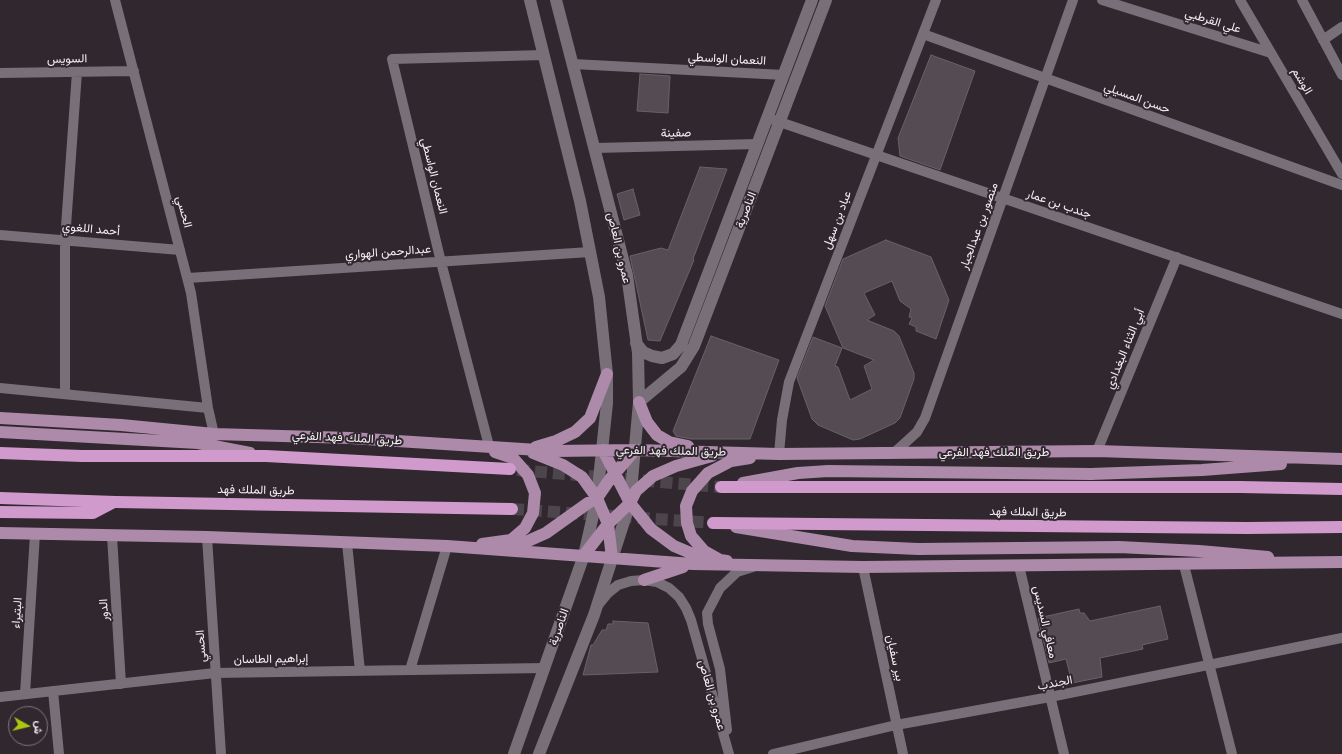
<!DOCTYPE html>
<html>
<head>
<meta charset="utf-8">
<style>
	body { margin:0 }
	#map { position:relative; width:1342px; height:754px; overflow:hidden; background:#30272f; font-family:Mulish,Vazirmatn,sans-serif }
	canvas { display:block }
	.north { position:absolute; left:8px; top:706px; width:40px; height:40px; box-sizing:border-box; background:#30272f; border:1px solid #7e777d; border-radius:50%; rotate:98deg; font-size:11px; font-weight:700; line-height:16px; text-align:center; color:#f4eef3 }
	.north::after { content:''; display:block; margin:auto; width:14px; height:18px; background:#acc612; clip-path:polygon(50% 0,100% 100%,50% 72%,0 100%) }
</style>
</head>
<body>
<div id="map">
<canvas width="1342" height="754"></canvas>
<div class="north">ش</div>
</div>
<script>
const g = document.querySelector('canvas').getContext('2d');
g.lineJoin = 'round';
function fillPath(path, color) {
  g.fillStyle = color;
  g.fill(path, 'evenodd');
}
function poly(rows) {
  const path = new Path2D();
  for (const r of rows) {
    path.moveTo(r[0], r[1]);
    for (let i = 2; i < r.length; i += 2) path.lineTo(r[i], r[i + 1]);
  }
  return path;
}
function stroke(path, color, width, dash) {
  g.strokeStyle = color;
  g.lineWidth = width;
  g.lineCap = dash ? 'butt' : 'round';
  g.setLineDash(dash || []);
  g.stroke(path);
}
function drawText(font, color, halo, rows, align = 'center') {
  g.font = font + ' Mulish,Vazirmatn,sans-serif';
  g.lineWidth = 4;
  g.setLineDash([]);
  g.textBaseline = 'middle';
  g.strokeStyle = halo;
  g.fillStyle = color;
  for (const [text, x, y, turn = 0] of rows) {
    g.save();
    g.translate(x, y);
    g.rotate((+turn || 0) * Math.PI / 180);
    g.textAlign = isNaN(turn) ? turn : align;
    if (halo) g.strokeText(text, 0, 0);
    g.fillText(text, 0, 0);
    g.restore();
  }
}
const building = poly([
	[931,55,975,71,940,170,900,156,898,138,931,55],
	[640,74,670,76,668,113,637,111,640,74],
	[700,167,727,169,693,259,694,260,660,341,648,340,630,256,661,248,668,250,700,167],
	[633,189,640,215,624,220,617,194,633,189],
	[886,240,931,257,949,300,936,339,916,331,916,327,909,324,912,318,909,317,911,309,900,301,892,281,864,293,875,315,867,320,894,331,899,336,914,373,914,379,900,418,895,423,860,439,853,440,818,425,812,419,797,378,813,337,842,348,835,366,838,367,850,400,872,389,864,366,874,360,843,348,825,306,843,259,886,240],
	[711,336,779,360,750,439,691,439,676,436,673,431,711,336],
	[1160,606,1168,639,1142,645,1143,649,1100,658,1102,677,1072,683,1066,659,1049,663,1038,618,1079,609,1080,613,1084,613,1090,621,1160,606],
	[613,621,648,623,658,672,583,675,591,645,593,645,602,630,606,630,608,624,613,624,613,621]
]);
fillPath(building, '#544b53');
stroke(building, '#696068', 1);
stroke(poly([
	[517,470,721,487],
	[512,509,713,523]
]), '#4d454c', 12, [12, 6]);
stroke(poly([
	[115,0,191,293,208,408,214,434],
	[1102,0,1271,53],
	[1240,0,1342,174],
	[1302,0,1342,75],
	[923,34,1342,185],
	[1323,40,1342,27],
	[573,64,784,75],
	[0,73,134,71],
	[768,118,1342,314],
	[595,148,758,144],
	[0,235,180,250],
	[188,278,590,252],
	[0,388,208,408],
	[65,394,65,240,77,72],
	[489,446,441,262,392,59,544,55],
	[1097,451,1177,257],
	[895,452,917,432,925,418,1073,0],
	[779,454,782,420,789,382,936,0],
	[112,536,121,684],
	[207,537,221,754],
	[347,543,360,671],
	[1184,565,1232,754],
	[1019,566,1064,754],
	[863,567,903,754],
	[599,604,608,593,618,585,631,581,644,580,657,582,669,588,679,597,686,608,691,620,729,754],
	[410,670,447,546],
	[53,691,59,754],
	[25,694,35,534],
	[0,697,215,673,545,668],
	[727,730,720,669,708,624,707,613,720,588,737,572,753,567],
	[773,754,896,725,1050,697,1342,638]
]), '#796f78', 10);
stroke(poly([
	[636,343,643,352,652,356,662,358,673,354,681,345,812,0],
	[639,402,681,367,694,346,826,0],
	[514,754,584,555,597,498,607,403,607,374,599,297,580,201,530,0],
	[539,754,594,615,630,503,639,402,638,353,627,275,556,0]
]), '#796f78', 12);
stroke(poly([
	[639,402,647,422,657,435,669,442,688,446],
	[0,418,121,425,214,434,350,438,554,451,635,450,779,454,1097,451,1342,459],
	[0,432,198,443,250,453],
	[536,447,556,441,575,432,590,418,607,374],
	[603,450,630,503,651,529,674,546,712,562],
	[533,453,563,465,582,477,597,498,608,524,612,558],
	[743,483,798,473,828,471,1091,474,1202,470,1281,464],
	[736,527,852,546,918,549,1119,547,1199,551,1268,557],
	[0,533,207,537,447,546,693,564,863,567,1342,562],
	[482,544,511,540,525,528,533,513,535,493,528,475,513,458,495,452],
	[508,546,519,545,546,533,588,503,597,498,610,479,635,450],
	[584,555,608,524,630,503,636,491,653,476,676,466,712,456],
	[727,561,720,560,704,551,691,536,687,523,686,506,692,491,708,473,731,461,750,458],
	[644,580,683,567]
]), '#ad89aa', 12);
stroke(poly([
	[0,453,82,456,266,456,510,469],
	[721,487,1240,487,1342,489],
	[0,498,116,502,512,509],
	[0,512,93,513,114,502],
	[713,523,1247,528,1342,527]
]), '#d09acc', 12);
drawText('12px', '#f4eef3', '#30272f', [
	["علي القرطبي",1213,21,17],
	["السويس",67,59,-1],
	["النعمان الواسطي",727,59,3],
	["الوشم",1302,81,60],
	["حسن المسيلي",1137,98,20],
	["صفينة",676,133,-1],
	["النعمان الواسطي",434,176,76],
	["جندب بن عمار",1059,204,19],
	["الناصرية",746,210,-69],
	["الحسي",184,212,75],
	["عباد بن سهل",837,220,-69],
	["منصور بن عبدالجبار",979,226,-70],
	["أحمد اللغوي",91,229,5],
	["عمرو بن العاص",619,248,77],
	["عبدالرحمن الهواري",388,252,-4],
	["أبي الثناء البغدادي",1125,349,-68],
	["طريق الملك فهد الفرعي",347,438,3],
	["طريق الملك فهد الفرعي",671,451,1],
	["طريق الملك فهد الفرعي",994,452],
	["طريق الملك فهد",256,490,1],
	["طريق الملك فهد",1028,512,1],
	["الدور",104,610,-93],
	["البتيراء",17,613,-86],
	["معافي السديس",1045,622,77],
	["الناصرية",559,627,-71],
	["الحسي",201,646,-94],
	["بير سفيان",895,658,78],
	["إبراهيم الطاسان",271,659,-1],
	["الجندب",1055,683,-11],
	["عمرو بن العاص",712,695,74]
]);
</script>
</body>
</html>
